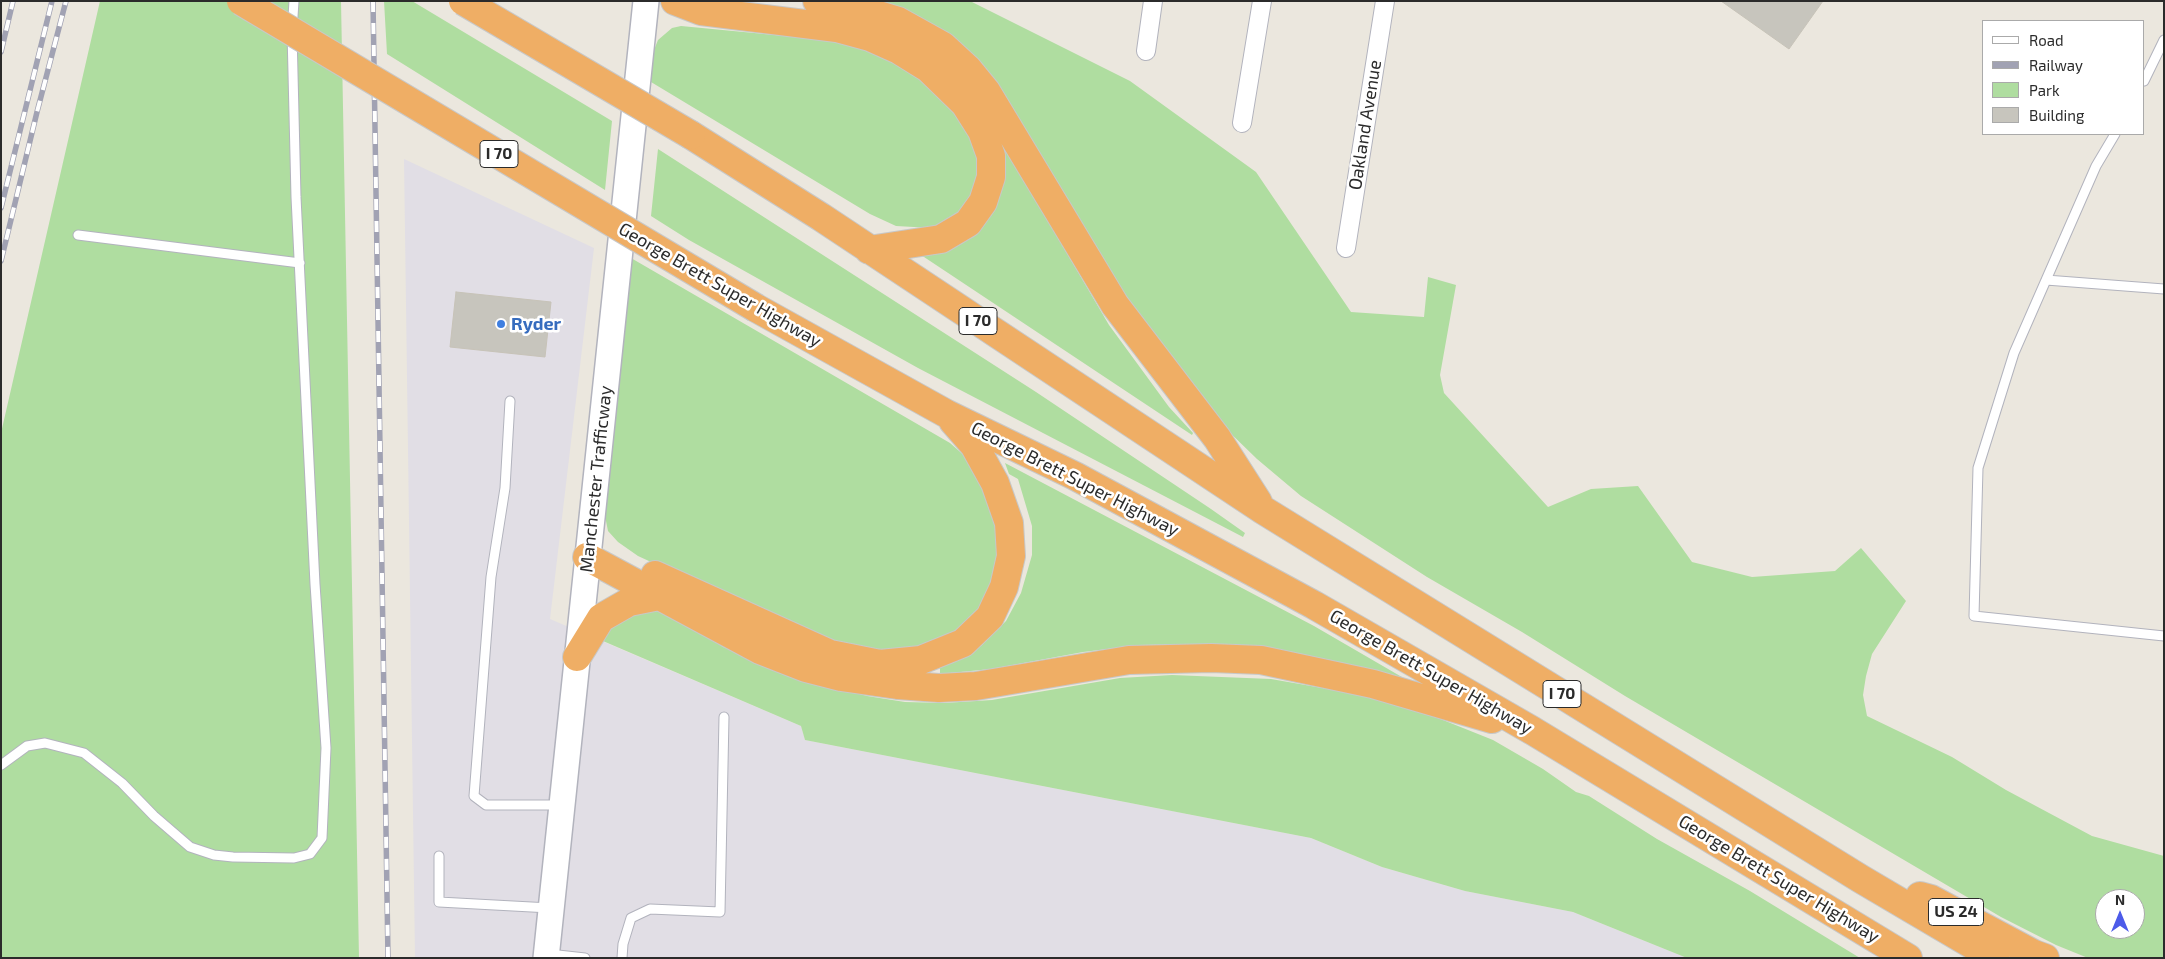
<!DOCTYPE html>
<html>
<head>
<meta charset="utf-8">
<style>
	body { margin:0 }
	#map { position:relative; width:2165px; height:959px; overflow:hidden; background:#ebe7de; font-family:"Exo 2",sans-serif }
	canvas { display:block }
	.frame { position:absolute; inset:0; border:2px solid #2b2b2b; pointer-events:none }
	.legend { position:absolute; left:1982px; top:20px; width:162px; height:115px; box-sizing:border-box; background:#fff; border:1px solid #aaa; margin:0; padding:6px 9px; list-style:none; font-size:15px; color:#2b2b2b }
	.legend li { display:flex; align-items:center; gap:10px; height:25px }
	.legend b { width:25px; border:1px solid #aaa }
	.north { position:absolute; left:2095px; top:889px; width:50px; height:50px; box-sizing:border-box; background:#fff; border:1px solid #aaa; border-radius:50%; rotate:0deg; font-size:14px; font-weight:700; line-height:20px; text-align:center; color:#2b2b2b }
	.north::after { content:''; display:block; margin:auto; width:18px; height:22px; background:#4d5be9; clip-path:polygon(50% 0,100% 100%,50% 72%,0 100%) }
</style>
</head>
<body>
<div id="map">
<canvas width="2165" height="959"></canvas>
<div class="frame"></div>
<ul class="legend">
<li><b style="height:6px;background:#fff"></b>Road</li>
<li><b style="height:6px;background:#a1a2b3"></b>Railway</li>
<li><b style="height:14px;background:#afdda0"></b>Park</li>
<li><b style="height:14px;background:#c7c5bd"></b>Building</li>
</ul>
<div class="north">N</div>
</div>
<script>
const g = document.querySelector('canvas').getContext('2d');
g.lineJoin = 'round';
function fillPath(path, color) {
  g.fillStyle = color;
  g.fill(path, 'evenodd');
}
function poly(rows) {
  const path = new Path2D();
  for (const r of rows) {
    path.moveTo(r[0], r[1]);
    for (let i = 2; i < r.length; i += 2) path.lineTo(r[i], r[i + 1]);
  }
  return path;
}
function stroke(path, color, width, dash) {
  g.strokeStyle = color;
  g.lineWidth = width;
  g.lineCap = dash ? 'butt' : 'round';
  g.setLineDash(dash || []);
  g.stroke(path);
}
function drawText(font, color, halo, rows, align = 'center') {
  g.font = font + ' "Exo 2",sans-serif';
  g.lineWidth = 5;
  g.setLineDash([]);
  g.textBaseline = 'middle';
  g.strokeStyle = halo;
  g.fillStyle = color;
  for (const [text, x, y, turn = 0] of rows) {
    g.save();
    g.translate(x, y);
    g.rotate((+turn || 0) * Math.PI / 180);
    g.textAlign = isNaN(turn) ? turn : align;
    if (halo) g.strokeText(text, 0, 0);
    g.fillText(text, 0, 0);
    g.restore();
  }
}
fillPath(poly([
	[404,159,594,248,550,619,801,726,805,740,1311,838,1382,867,1465,891,1573,912,1687,958,415,958]
]), '#e1dee5');
fillPath(poly([
	[100,1,341,1,359,958,1,958,1,433],
	[384,1,412,1,612,121,605,190,387,54],
	[880,1,970,1,1130,81,1256,172,1351,312,1424,317,1428,277,1456,285,1440,375,1444,393,1548,507,1591,489,1638,486,1692,562,1752,577,1835,571,1861,548,1906,601,1872,654,1866,676,1863,695,1867,716,1952,757,2006,790,2092,836,2164,856,2164,958,2088,958,2056,945,2001,917,1625,696,1522,632,1427,577,1301,496,1257,459,1222,425,1153,341,1091,241,1005,95,983,66],
	[2105,899,2135,899,2135,929,2105,929],
	[681,26,827,40,860,47,890,59,911,71,933,89,954,112,971,137,977,154,979,168,976,184,970,200,959,214,946,224,932,228,896,226,870,214,651,82,654,50,658,40,672,28],
	[997,134,1109,325,1169,407,1193,433,1192,435,921,255,961,243,978,229],
	[658,149,1036,392,1211,509,1245,533,1243,537,918,368,689,240,651,216],
	[631,258,950,443,975,465,1004,538,995,589,960,631,936,646,879,657,819,639,638,556,618,542,608,531,604,511],
	[1005,463,1314,626,1407,680,1256,647,1212,644,1140,645,1083,652,991,669,940,674,940,668,982,645,1006,621,1021,593,1032,555,1032,526,1018,479,1009,474],
	[653,606,684,619,723,647,770,666,819,683,867,696,905,702,944,703,992,700,1120,678,1172,675,1271,679,1380,698,1413,708,1493,740,1543,769,1576,792,1589,796,1657,839,1750,891,1860,958,1687,958,1573,912,1465,891,1382,867,1311,838,805,740,801,726,596,638,606,623]
]), '#afdda0');
const building = poly([
	[1721,1,1823,1,1789,49,1721,1],
	[456,292,551,302,545,357,450,347,456,292]
]);
fillPath(building, '#c7c5bd');
stroke(building, '#c7c3b8', 1);
const service = poly([
	[2144,81,2164,40],
	[2115,134,2096,166,2014,353,1978,468,1974,616,2164,636],
	[78,235,300,263],
	[2046,280,2164,289],
	[510,401,505,488,491,577,474,796,486,805,561,805],
	[1,765,27,746,45,743,84,753,122,783,154,816,190,847,214,855,233,857,294,858,310,854,322,838,326,748,315,584,296,197,292,32,294,1],
	[439,856,439,902,550,908],
	[549,954,585,958],
	[622,958,623,944,631,918,650,909,720,912,724,717]
]);
const minor = poly([
	[1146,51,1153,1],
	[1242,123,1262,1],
	[1346,248,1385,1]
]);
const secondary = poly([
	[546,958,646,1]
]);
const motorway = poly([
	[675,1,701,11,837,28,870,37,899,50,928,68,965,104,982,131,991,156,991,177,983,202,968,223,941,239,869,250],
	[817,1,852,7,898,21,943,46,968,69,986,91,1115,305,1217,438,1258,502],
	[691,135,821,217,1263,510,1861,879,1995,958],
	[756,308,947,414,1075,476,1314,605,1533,731,1908,958],
	[587,557,760,650,806,668,841,677,897,685,939,688,976,686,1129,660,1211,658,1261,660,1373,684,1492,719],
	[655,575,830,654,880,664,921,660,963,643,990,617,1004,587,1011,556,1009,523,995,483,974,445,953,421],
	[577,657,601,618,629,602,659,596],
	[1920,896,1931,899,2034,954,2045,958]
]);
stroke(service, '#b2b3bd', 11);
stroke(minor, '#b2b3bd', 20);
stroke(secondary, '#b2b3bd', 28);
stroke(motorway, '#c8c8c8', 30);
stroke(service, '#fff', 9);
stroke(minor, '#fff', 18);
stroke(secondary, '#fff', 25);
stroke(motorway, '#efae65', 28);
const rail = poly([
	[373,1,388,958],
	[1,52,13,1],
	[1,208,52,1],
	[1,261,37,112,66,1]
]);
stroke(rail, '#a1a2b3', 5.5);
stroke(rail, '#fff', 4, [11]);
const motorwayBridge = poly([
	[241,1,756,308],
	[463,1,691,135]
]);
stroke(motorwayBridge, '#c8c8c8', 30, []);
stroke(motorwayBridge, '#efae65', 28);
for (const [x, y, r, color] of [
	[501,324,5,"#3f7fe0"]
]) {
  const dot = new Path2D();
  dot.arc(x, y, r, 0, 2 * Math.PI);
  g.fillStyle = color;
  g.fill(dot);
  stroke(dot, '#fff', 2);
}
for (const [x, y, w] of [
	[499,154,38],
	[978,321,38],
	[1562,694,38],
	[1956,912,55]
]) {
  const box = new Path2D();
  box.roundRect(x - w / 2, y - 13.5, w, 27, 4);
  g.fillStyle = '#fff';
  g.fill(box);
  stroke(box, '#2b2b2b', 1);
}
drawText('bold 16px', '#2b2b2b', null, [
	["I 70",499,154],
	["I 70",978,321],
	["I 70",1562,694],
	["US 24",1956,912]
]);
drawText('18px', '#2b2b2b', '#fff', [
	["Oakland Avenue",1365,125,-81],
	["George Brett Super Highway",720,285,30],
	["Manchester Trafficway",596,479,-84],
	["George Brett Super Highway",1075,479,27],
	["George Brett Super Highway",1431,672,30],
	["George Brett Super Highway",1779,879,31]
]);
drawText('bold 18px', '#366cbe', '#fff', [
	["Ryder",511,324]
], 'left');
</script>
</body>
</html>
